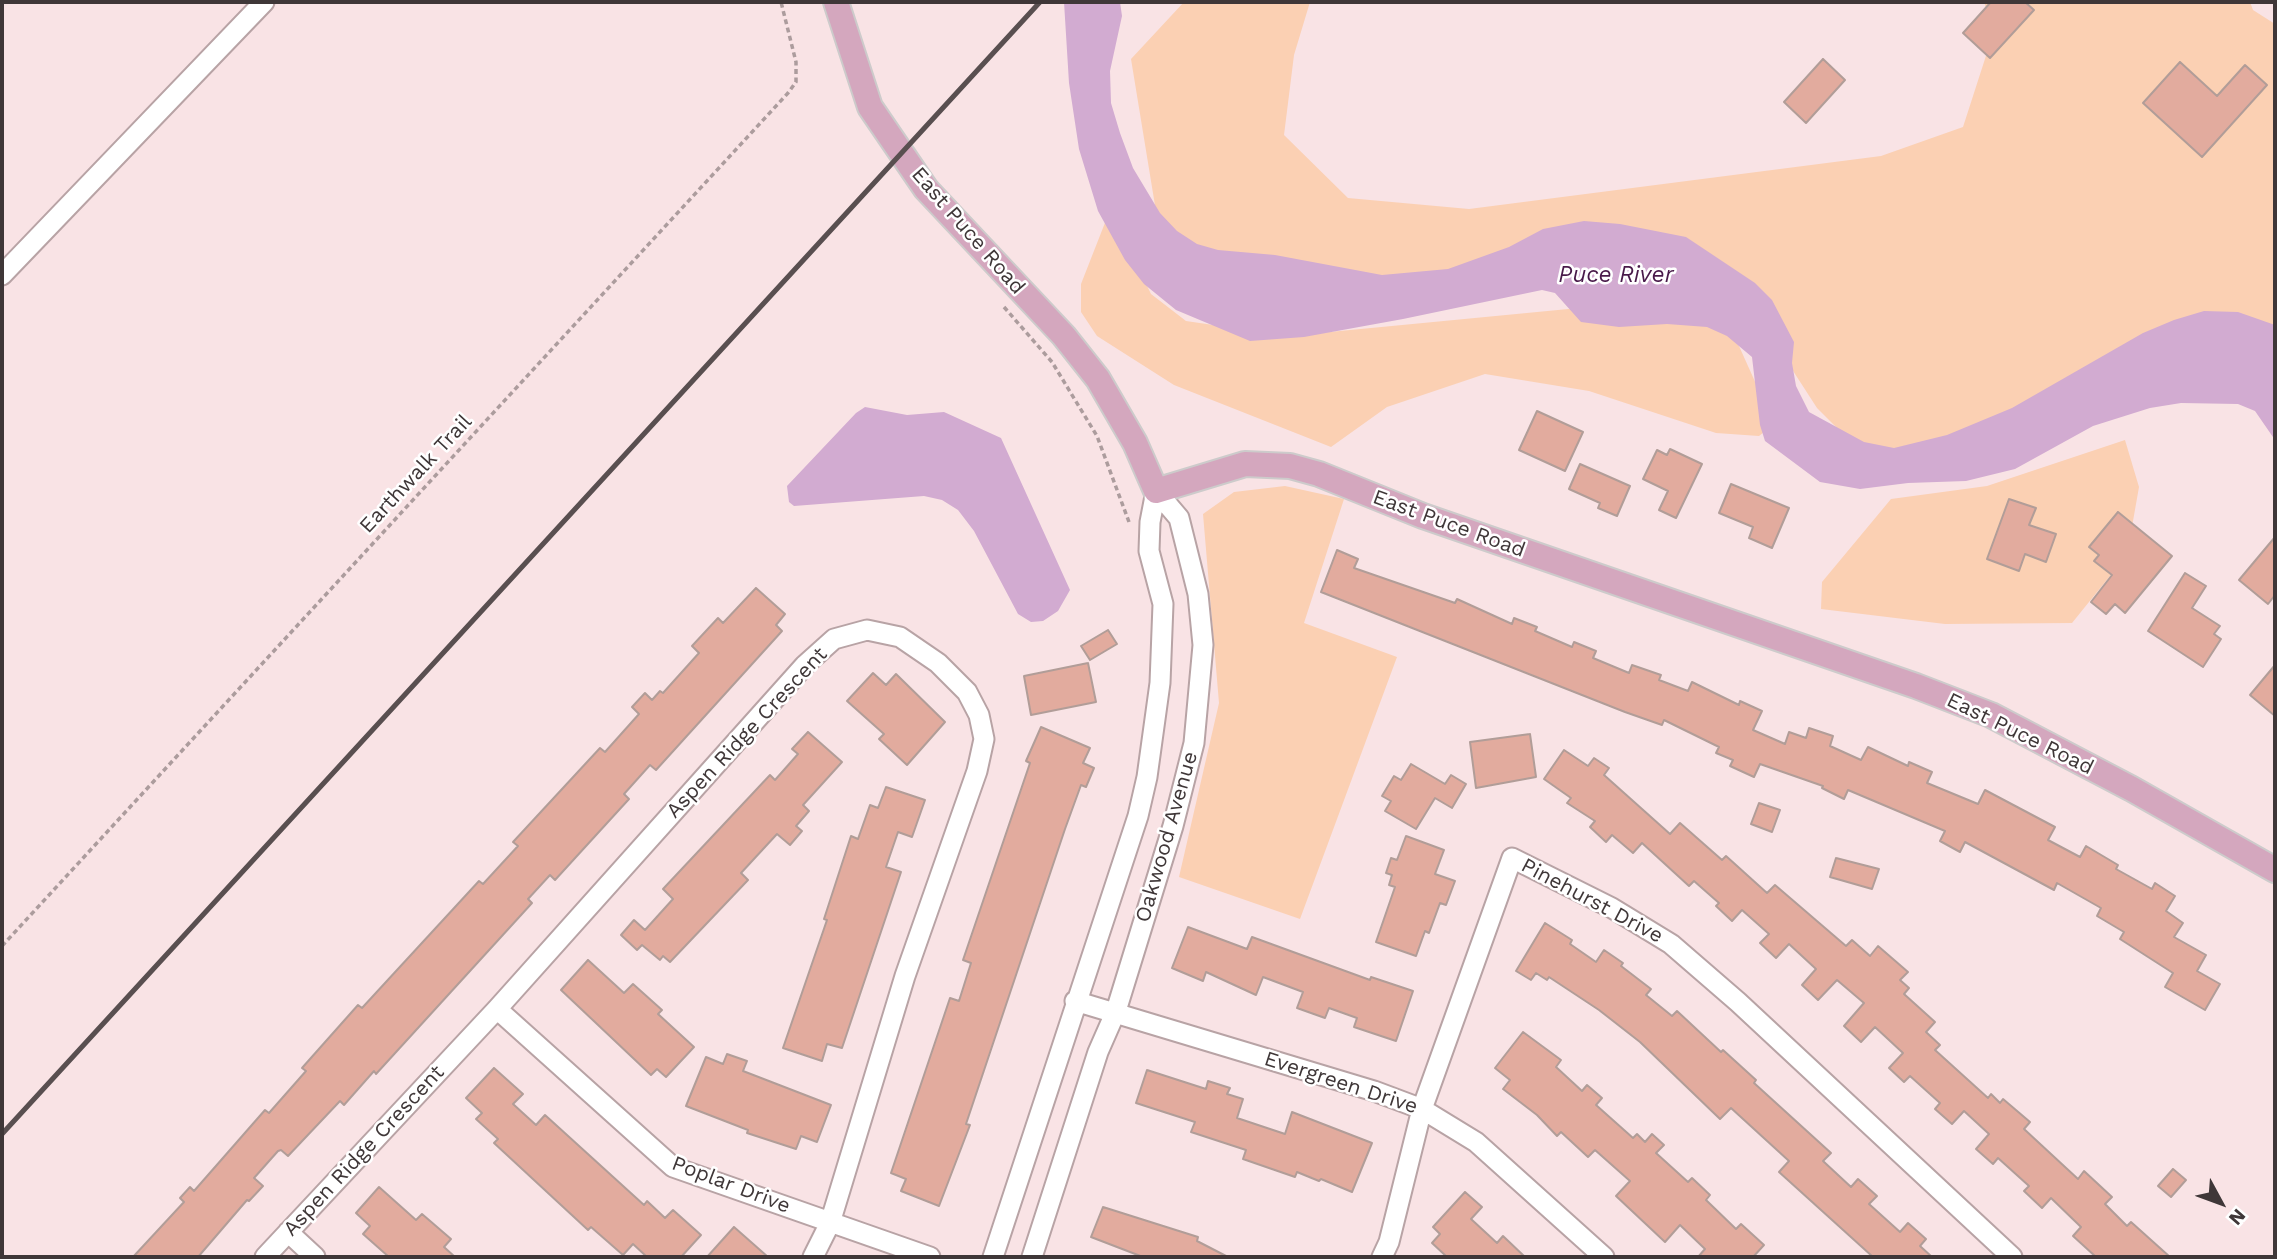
<!DOCTYPE html>
<html>
<head>
<meta charset="utf-8">
<style>
	body { margin:0 }
	#map { position:relative; width:2277px; height:1259px; overflow:hidden; background:#f9e3e5; font-family:"Work Sans",sans-serif }
	canvas { display:block }
	.frame { position:absolute; inset:0; border:4px solid #3f3738; pointer-events:none }
	.north { position:absolute; left:2186px; top:1168px; width:70px; height:70px; -webkit-text-stroke:5px #fff; paint-order:stroke; rotate:131deg; font-size:19px; font-weight:700; line-height:28px; text-align:center; color:#3f3738 }
	.north::after { content:''; display:block; margin:auto; width:24px; height:32px; background:#3f3738; clip-path:polygon(50% 0,100% 100%,50% 72%,0 100%) }
</style>
</head>
<body>
<div id="map">
<canvas width="2277" height="1259"></canvas>
<div class="frame"></div>
<div class="north">N</div>
</div>
<script>
const g = document.querySelector('canvas').getContext('2d');
g.lineJoin = 'round';
function fillPath(path, color) {
  g.fillStyle = color;
  g.fill(path, 'evenodd');
}
function poly(rows) {
  const path = new Path2D();
  for (const r of rows) {
    path.moveTo(r[0], r[1]);
    for (let i = 2; i < r.length; i += 2) path.lineTo(r[i], r[i + 1]);
  }
  return path;
}
function stroke(path, color, width, dash) {
  g.strokeStyle = color;
  g.lineWidth = width;
  g.lineCap = dash ? 'butt' : 'round';
  g.setLineDash(dash || []);
  g.stroke(path);
}
function drawText(font, color, halo, rows, align = 'center') {
  g.font = font + ' "Work Sans",sans-serif';
  g.lineWidth = 5;
  g.setLineDash([]);
  g.textBaseline = 'middle';
  g.strokeStyle = halo;
  g.fillStyle = color;
  for (const [text, x, y, turn = 0] of rows) {
    g.save();
    g.translate(x, y);
    g.rotate((+turn || 0) * Math.PI / 180);
    g.textAlign = isNaN(turn) ? turn : align;
    if (halo) g.strokeText(text, 0, 0);
    g.fillText(text, 0, 0);
    g.restore();
  }
}
fillPath(poly([
	[1184,2,1310,2,1294,55,1284,135,1348,198,1469,209,1881,156,1963,127,1994,31,1984,2,2250,2,2253,10,2275,24,2275,363,1896,463,1846,437,1817,408,1735,281,1433,284,1161,242,1131,59],
	[1110,210,1151,294,1186,321,1288,336,1589,307,1718,323,1739,346,1774,424,1759,436,1716,433,1589,391,1485,374,1387,407,1331,447,1174,385,1097,336,1081,312,1081,284],
	[2125,440,2139,487,2127,555,2072,623,1945,624,1821,609,1822,582,1891,499,1987,486],
	[1285,486,1344,499,1304,623,1397,657,1300,919,1179,877,1219,703,1203,514,1234,492]
]), '#fbd0b3');
fillPath(poly([
	[1064,2,1120,2,1122,16,1110,71,1111,103,1120,133,1133,168,1160,213,1177,231,1197,244,1218,250,1275,255,1382,275,1448,269,1509,247,1543,229,1584,221,1620,224,1686,237,1755,283,1772,300,1794,342,1792,363,1796,386,1809,412,1864,442,1894,448,1947,435,2012,408,2143,333,2174,320,2204,311,2238,312,2275,325,2275,440,2255,411,2238,404,2181,403,2150,408,2093,426,2015,469,1966,481,1908,483,1860,489,1820,482,1765,441,1760,425,1752,357,1727,336,1707,327,1667,324,1619,327,1581,322,1555,293,1542,290,1403,319,1304,337,1250,341,1176,310,1144,284,1125,260,1098,211,1079,149,1069,83],
	[865,407,907,415,944,412,1001,438,1070,590,1058,611,1043,621,1031,622,1018,614,974,531,958,510,942,500,924,496,794,506,789,502,787,486,856,413]
]), '#d2abd1');
const building = poly([
	[1991,2,2025,2,2034,10,1990,58,1963,33,1991,2],
	[1823,59,1845,80,1806,123,1784,102,1823,59],
	[2180,62,2217,96,2245,65,2267,85,2202,157,2143,103,2180,62],
	[1537,411,1583,432,1565,471,1519,450,1537,411],
	[1670,449,1702,464,1676,518,1659,510,1668,491,1643,479,1657,450,1667,455,1670,449],
	[1580,464,1630,486,1617,516,1598,508,1600,503,1569,489,1580,464],
	[1731,484,1789,508,1772,548,1749,538,1753,527,1719,513,1731,484],
	[2009,499,2036,508,2029,525,2056,534,2046,562,2025,554,2019,571,1987,559,2009,499],
	[2118,512,2172,556,2125,613,2115,604,2106,614,2091,602,2112,575,2094,561,2099,555,2089,547,2118,512],
	[2275,537,2275,595,2268,604,2239,580,2275,537],
	[1337,550,1358,559,1354,568,1455,603,1457,599,1512,624,1514,618,1537,627,1535,631,1572,647,1574,642,1596,651,1593,658,1629,673,1632,665,1661,675,1659,680,1688,691,1692,682,1739,705,1740,701,1762,711,1753,730,1785,744,1789,732,1806,738,1809,728,1833,736,1830,746,1861,760,1868,747,1908,766,1909,762,1932,772,1927,783,1978,804,1985,790,2055,827,2048,840,2080,857,2086,846,2118,865,2116,869,2152,889,2155,883,2175,896,2166,911,2183,923,2174,937,2206,955,2197,971,2220,984,2205,1010,2165,987,2173,973,2120,939,2124,932,2097,916,2101,908,2057,883,2054,890,1965,842,1960,852,1940,841,1945,831,1848,790,1844,799,1822,788,1823,786,1760,764,1754,777,1730,766,1733,760,1716,753,1719,747,1664,720,1662,725,1625,712,1321,592,1337,550],
	[2185,573,2206,586,2192,608,2220,626,2214,634,2221,639,2203,667,2148,631,2185,573],
	[756,588,785,614,776,625,782,631,656,770,650,765,624,794,629,799,555,880,550,875,528,899,532,903,376,1074,374,1071,344,1105,340,1101,288,1156,281,1150,278,1151,254,1178,263,1186,249,1201,247,1200,198,1257,133,1257,184,1202,180,1198,190,1187,194,1191,265,1110,269,1113,306,1071,302,1068,358,1005,362,1008,479,881,483,884,518,846,513,842,600,748,605,752,639,714,632,707,645,693,652,700,660,691,663,693,699,653,692,646,718,618,723,623,756,588],
	[1108,630,1117,644,1090,660,1081,646,1108,630],
	[1088,663,1096,702,1031,715,1024,676,1088,663],
	[2275,665,2275,716,2250,695,2275,665],
	[873,673,886,685,896,674,945,722,907,765,879,739,884,734,847,701,873,673],
	[1041,727,1090,748,1083,763,1094,768,1086,787,1081,785,1065,829,966,1124,970,1125,939,1206,901,1191,906,1179,891,1173,950,998,959,1001,971,963,963,960,1030,763,1026,761,1041,727],
	[808,732,842,762,803,805,809,811,796,826,802,831,790,845,777,834,741,873,748,880,670,962,663,956,660,960,642,945,637,950,621,935,634,920,645,930,673,899,663,889,770,775,775,780,798,754,792,749,808,732],
	[1530,734,1536,777,1476,788,1470,742,1530,734],
	[1564,750,1588,766,1594,758,1609,768,1604,775,1670,834,1680,823,1722,860,1726,856,1767,893,1775,885,1846,946,1852,940,1870,956,1878,946,1908,972,1900,980,1909,988,1904,994,1935,1022,1926,1032,1940,1045,1935,1050,1988,1098,1991,1094,2000,1103,2003,1099,2030,1122,2024,1129,2078,1179,2084,1171,2112,1197,2105,1204,2127,1226,2131,1222,2170,1257,2096,1257,2073,1236,2081,1227,2051,1198,2042,1208,2024,1191,2029,1186,1998,1158,1993,1164,1976,1149,1989,1134,1964,1111,1952,1124,1935,1109,1940,1103,1910,1076,1904,1082,1889,1068,1903,1053,1875,1027,1861,1042,1844,1026,1864,1003,1837,980,1818,1000,1802,985,1816,969,1789,944,1776,958,1760,943,1769,934,1742,910,1732,921,1716,906,1719,903,1694,881,1689,886,1642,843,1633,853,1612,835,1606,842,1590,827,1595,821,1567,803,1571,798,1544,779,1564,750],
	[1411,764,1445,784,1451,775,1466,784,1452,808,1435,798,1416,829,1385,811,1391,801,1382,796,1394,776,1401,780,1411,764],
	[886,787,925,800,912,837,898,832,886,867,901,872,842,1048,827,1044,822,1061,783,1048,827,920,824,919,851,836,858,839,870,805,878,808,886,787],
	[1759,803,1780,810,1772,832,1751,824,1759,803],
	[1406,836,1444,850,1435,874,1455,881,1446,905,1440,903,1429,933,1425,931,1416,956,1376,942,1395,887,1389,885,1392,875,1386,873,1391,858,1397,860,1406,836],
	[1836,858,1879,869,1872,889,1830,877,1836,858],
	[1545,923,1572,940,1570,944,1596,962,1604,950,1623,963,1621,966,1651,989,1646,995,1672,1016,1677,1011,1721,1052,1723,1050,1756,1080,1754,1083,1831,1153,1823,1161,1851,1187,1858,1179,1877,1196,1869,1204,1900,1232,1908,1223,1926,1239,1920,1246,1932,1257,1873,1257,1779,1172,1789,1161,1731,1108,1720,1119,1640,1042,1599,1010,1549,977,1547,980,1536,973,1531,980,1516,971,1545,923],
	[1188,927,1247,949,1252,937,1370,980,1371,977,1413,991,1396,1041,1354,1027,1357,1018,1329,1008,1325,1018,1297,1008,1303,992,1263,977,1256,995,1206,972,1203,981,1172,968,1188,927],
	[588,960,624,993,633,984,662,1010,658,1014,694,1047,666,1077,657,1069,651,1075,561,990,588,960],
	[1523,1032,1561,1060,1556,1067,1582,1091,1587,1085,1602,1098,1596,1105,1633,1138,1637,1134,1645,1142,1652,1134,1664,1145,1656,1153,1688,1182,1692,1178,1710,1195,1706,1200,1736,1229,1741,1224,1764,1245,1753,1257,1698,1257,1705,1249,1680,1225,1665,1242,1616,1196,1630,1181,1595,1150,1588,1157,1561,1132,1557,1136,1537,1115,1503,1089,1510,1080,1495,1068,1523,1032],
	[727,1054,747,1061,743,1071,831,1105,817,1142,801,1136,796,1149,747,1133,748,1130,686,1106,706,1057,723,1064,727,1054],
	[494,1068,523,1094,513,1104,536,1125,545,1115,644,1205,647,1201,665,1218,673,1210,701,1235,681,1257,647,1257,633,1244,623,1255,591,1227,588,1230,494,1143,498,1139,476,1119,482,1113,466,1098,494,1068],
	[1147,1070,1206,1089,1208,1081,1230,1088,1227,1094,1243,1099,1237,1118,1285,1134,1292,1112,1372,1143,1352,1192,1321,1179,1319,1181,1297,1172,1295,1177,1243,1159,1246,1150,1191,1132,1195,1122,1136,1103,1147,1070],
	[2173,1169,2186,1180,2171,1197,2158,1186,2173,1169],
	[379,1187,416,1220,422,1214,451,1239,444,1247,455,1257,389,1257,363,1234,370,1226,356,1213,379,1187],
	[1465,1192,1482,1207,1471,1219,1497,1243,1503,1236,1525,1257,1447,1257,1432,1243,1440,1234,1433,1227,1465,1192],
	[1103,1207,1198,1237,1197,1241,1228,1257,1143,1257,1091,1237,1103,1207],
	[734,1227,768,1257,707,1257,734,1227]
]);
fillPath(building, '#e2ab9e');
stroke(building, '#b19d98', 2);
const minor = poly([
	[2,275,264,2],
	[1075,1001,1374,1091,1422,1109,1476,1142,1604,1257],
	[497,1009,673,1167,930,1257],
	[288,1232,315,1257],
	[265,1257,497,1009,805,665,834,639,867,630,900,637,938,663,967,692,979,715,984,739,977,771,905,976,830,1223,813,1257],
	[993,1257,1138,816,1147,777,1160,683,1163,604,1149,551,1150,522,1156,491],
	[1032,1257,1098,1052,1116,1011,1173,826,1194,743,1203,645,1198,594,1179,518,1156,491],
	[1382,1257,1389,1242,1422,1109,1512,858,1612,908,1671,944,1738,1002,2012,1257]
]);
const major = poly([
	[836,2,870,107,926,189,1064,336,1098,379,1135,443,1156,491,1245,464,1290,466,1319,474,1423,516,1916,686,1991,715,2132,789,2275,870]
]);
stroke(minor, '#b8a3a5', 23);
stroke(major, '#cdcbcb', 28);
stroke(poly([
	[1004,307,1052,362,1097,436,1129,522],
	[2,946,788,93,796,82,796,62,781,2]
]), '#ac9c9d', 3.5, [5, 3.5]);
stroke(minor, '#fff', 19);
stroke(major, '#d4a7be', 24);
stroke(poly([
	[2,1134,1040,2]
]), '#594f50', 5);
drawText('21px', '#3f3738', '#fff', [
	["East Puce Road",968,231,49],
	["Earthwalk Trail",416,474,-47],
	["East Puce Road",1449,524,20],
	["Aspen Ridge Crescent",747,733,-47],
	["East Puce Road",2020,734,26],
	["Oakwood Avenue",1167,837,-74],
	["Pinehurst Drive",1592,901,28],
	["Evergreen Drive",1341,1083,18],
	["Aspen Ridge Crescent",364,1151,-47],
	["Poplar Drive",731,1185,21]
]);
drawText('italic 23px', '#491a4a', '#fff', [
	["Puce River",1616,275]
]);
</script>
</body>
</html>
